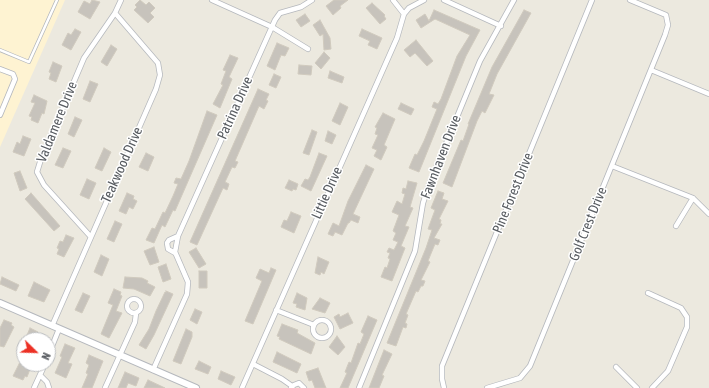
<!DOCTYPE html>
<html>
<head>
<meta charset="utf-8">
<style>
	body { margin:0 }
	#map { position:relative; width:709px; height:388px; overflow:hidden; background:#ece9df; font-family:"Asap Condensed",sans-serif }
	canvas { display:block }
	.north { position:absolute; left:16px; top:332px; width:40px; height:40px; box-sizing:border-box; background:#fff; border:1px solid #bcbec0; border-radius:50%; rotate:113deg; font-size:11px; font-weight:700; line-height:16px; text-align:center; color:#585c61 }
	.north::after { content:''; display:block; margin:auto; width:14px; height:18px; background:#ec3125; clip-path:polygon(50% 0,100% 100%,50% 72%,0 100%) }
</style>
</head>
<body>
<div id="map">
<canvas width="709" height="388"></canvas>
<div class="north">N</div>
</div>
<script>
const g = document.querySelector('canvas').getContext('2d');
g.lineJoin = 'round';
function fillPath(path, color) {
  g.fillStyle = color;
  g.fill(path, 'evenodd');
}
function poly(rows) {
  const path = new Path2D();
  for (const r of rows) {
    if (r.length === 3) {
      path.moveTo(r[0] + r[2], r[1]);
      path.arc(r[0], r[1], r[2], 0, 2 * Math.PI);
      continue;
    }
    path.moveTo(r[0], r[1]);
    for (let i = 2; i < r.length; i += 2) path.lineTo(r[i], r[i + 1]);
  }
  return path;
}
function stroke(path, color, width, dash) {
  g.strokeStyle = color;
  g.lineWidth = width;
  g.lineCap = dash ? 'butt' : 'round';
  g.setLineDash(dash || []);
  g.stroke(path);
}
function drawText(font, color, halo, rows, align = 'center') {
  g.font = font + ' "Asap Condensed",sans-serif';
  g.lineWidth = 3;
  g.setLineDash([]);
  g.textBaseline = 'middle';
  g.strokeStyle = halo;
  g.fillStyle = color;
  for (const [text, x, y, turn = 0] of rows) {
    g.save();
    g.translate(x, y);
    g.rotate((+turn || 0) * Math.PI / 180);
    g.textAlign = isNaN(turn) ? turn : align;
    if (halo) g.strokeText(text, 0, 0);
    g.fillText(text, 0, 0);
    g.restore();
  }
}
fillPath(poly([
	[0,0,65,0,0,147]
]), '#fef3d2');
const building = poly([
	[92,0,100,2,90,19,78,12,84,1,90,4,92,0],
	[140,0,146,5,149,2,155,8,150,13,154,17,148,23,134,10,137,7,135,5,140,0],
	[334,0,348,0,340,6,341,8,333,15,326,6,334,0],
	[372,3,385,15,384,16,386,19,380,24,366,8,372,3],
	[434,10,480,30,466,56,419,172,409,168,415,154,417,155,424,141,437,109,432,107,434,102,438,104,441,99,457,56,470,35,435,19,421,28,416,20,425,14,429,21,434,10],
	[524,10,531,13,497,74,489,94,494,95,485,113,482,111,477,121,452,187,443,183,461,140,463,141,469,124,468,124,492,67,524,10],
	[305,14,310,21,301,27,296,20,305,14],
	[320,20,330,38,331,49,324,50,323,34,320,36,313,25,320,20],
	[75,29,81,32,71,50,62,45,68,33,71,35,75,29],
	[362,29,382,38,377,49,368,45,370,41,359,36,362,29],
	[416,40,433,61,427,66,415,53,410,57,404,50,416,40],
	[277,43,289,48,285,56,281,55,275,70,267,66,277,43],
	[111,45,117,49,107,66,101,62,111,45],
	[324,52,330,58,321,69,315,63,324,52],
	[230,55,238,58,229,77,232,79,220,108,213,104,223,85,221,84,226,71,223,70,230,55],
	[53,62,62,66,56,82,49,79,51,73,49,72,53,62],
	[299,65,312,66,311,75,298,74,299,65],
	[330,71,344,77,342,83,328,78,330,71],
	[274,74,281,77,276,88,269,85,274,74],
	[90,81,98,84,90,102,83,99,90,81],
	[258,89,269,94,266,100,268,101,264,109,259,106,235,161,238,162,235,168,232,167,225,182,229,184,227,190,223,188,197,245,190,242,258,89],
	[34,95,47,101,44,114,42,113,38,123,31,120,32,117,29,116,35,103,31,102,34,95],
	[340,103,348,107,340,125,332,121,340,103],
	[401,103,414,109,411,115,398,109,401,103],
	[207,111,217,115,175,211,173,210,165,227,162,225,154,243,146,240,152,228,155,229,163,212,165,213,173,196,178,184,174,183,176,178,181,179,189,161,207,111],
	[383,113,395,119,384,145,387,147,381,160,374,156,377,150,372,148,378,135,375,134,377,128,375,127,383,113],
	[75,117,82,120,74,137,68,134,75,117],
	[312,130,317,132,309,155,303,153,312,130],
	[328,131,336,135,332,144,325,141,328,131],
	[23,136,31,139,24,156,13,152,17,142,20,144,23,136],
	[63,148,71,151,63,168,55,165,63,148],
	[104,148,111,152,102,171,95,168,104,148],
	[146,153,154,157,148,171,139,167,146,153],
	[319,153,327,156,311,191,301,186,305,179,308,180,310,177,319,153],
	[366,165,374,169,353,214,360,217,358,223,351,220,349,223,348,223,342,235,335,232,333,236,328,234,333,223,339,226,348,201,366,165],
	[20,171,27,188,20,191,14,173,20,171],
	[87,179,96,183,89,199,80,195,87,179],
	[289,180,298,184,296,190,293,189,292,191,285,188,289,180],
	[408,181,417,183,410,207,413,208,405,226,409,227,401,246,405,248,392,281,381,277,385,267,387,268,390,259,388,258,390,253,387,252,389,248,394,250,398,242,393,240,396,233,393,231,399,215,392,212,397,201,402,204,405,194,402,193,403,188,406,189,408,181],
	[438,191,444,193,442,199,448,201,439,219,441,220,440,224,442,224,434,238,440,240,438,245,435,244,430,256,428,261,430,262,421,280,425,281,423,286,421,286,418,292,416,291,406,314,408,315,405,323,407,324,406,328,403,327,396,346,387,343,426,248,432,230,428,229,435,210,431,208,438,191],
	[31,193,60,226,54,231,25,199,31,193],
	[127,193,134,196,133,199,137,201,133,209,129,207,126,214,119,211,127,193],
	[291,212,301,216,294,233,281,227,284,220,287,221,291,212],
	[115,221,122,224,114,242,107,239,115,221],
	[66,235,74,238,64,257,57,254,59,249,57,248,60,241,63,242,66,235],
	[154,247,159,262,150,265,144,251,154,247],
	[196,248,206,264,199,268,189,252,196,248],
	[101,255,109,259,102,276,94,272,101,255],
	[318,257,329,262,324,274,321,272,320,275,315,273,318,257],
	[166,264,171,279,163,282,158,267,166,264],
	[271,268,276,270,253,324,245,321,262,281,256,278,260,269,269,273,271,268],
	[199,271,207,271,207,288,199,288,199,271],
	[2,277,19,285,16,291,0,284,2,277],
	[125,277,142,278,148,281,147,283,155,287,150,296,134,289,123,288,125,277],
	[34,282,50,290,44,302,28,296,34,282],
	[114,289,121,292,120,295,122,296,116,311,122,313,109,338,101,334,113,305,108,303,114,289],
	[166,291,173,294,154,335,146,349,139,345,149,329,156,311,165,292,167,292,166,291],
	[83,293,90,296,82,313,75,310,83,293],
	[297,293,307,298,305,310,296,307,297,304,293,303,297,293],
	[320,298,330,303,325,313,312,309,320,298],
	[195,309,202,312,197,324,190,320,195,309],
	[348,313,353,323,340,329,334,317,339,314,340,317,348,313],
	[368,316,377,320,348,388,340,388,347,373,345,372,349,362,351,363,358,343,360,344,364,334,361,332,368,316],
	[4,320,12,323,11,325,14,327,4,347,0,346,0,328,4,320],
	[282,324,298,330,297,333,315,343,311,354,279,339,280,337,277,336,282,324],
	[30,328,38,332,35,340,25,340,30,328],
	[186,329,192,332,192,337,181,364,173,361,186,329],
	[337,336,345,347,338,355,329,347,337,336],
	[65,344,75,348,68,363,72,364,66,378,55,373,62,357,60,356,65,344],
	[384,350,392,354,382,375,384,376,379,388,369,388,384,350],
	[277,352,301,364,297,373,273,362,277,352],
	[24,354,24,364,32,364,27,377,25,376,23,380,13,376,24,354],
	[89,355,103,361,92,388,82,388,88,374,86,373,89,365,86,363,89,355],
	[199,361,211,367,208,374,195,369,199,361],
	[318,368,326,388,315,388,312,380,309,381,306,372,318,368],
	[221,371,235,377,231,385,218,379,221,371],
	[125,372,139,378,136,386,128,383,126,388,118,388,125,372],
	[148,380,165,388,144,388,148,380]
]);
fillPath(building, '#c7c3bc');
stroke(building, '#d0cabe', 1);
const service = poly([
	[0,50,29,62,57,0]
]);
const minor = poly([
	[212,0,272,27,308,49],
	[444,0,501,26],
	[404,14,409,8,424,0],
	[0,69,13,74,15,79,0,115],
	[651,70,709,94],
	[612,166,693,198,709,214],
	[676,226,693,198],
	[91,237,44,185,37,172,41,159,84,58,115,13,121,0],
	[175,253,168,249,167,243,169,240,178,236],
	[648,293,681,308,687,317,687,327,668,371,652,388],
	[134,306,7],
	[276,310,314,325],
	[322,329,9],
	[52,326,156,89,160,75,158,63,115,13],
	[48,356,59,329],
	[253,364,282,379,292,386],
	[616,367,637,388],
	[153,370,187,294,188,282,175,252,178,236,275,20,280,13,301,7,312,0],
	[40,375,47,382,49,388],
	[34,388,45,364],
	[105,388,135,322,136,313],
	[242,388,397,38,404,14,393,0],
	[291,388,294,385,299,383,304,388],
	[359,388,415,251,423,203,429,185,480,61,514,0],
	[444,388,442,379,442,366,592,0],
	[487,388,520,378,530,366,665,35,668,25,666,15,630,0]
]);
const tertiary = poly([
	[0,303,196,388]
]);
stroke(service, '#b5b8bd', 4);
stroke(minor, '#b5b8bd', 6);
stroke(tertiary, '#b5b8bd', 8);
stroke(service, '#fff', 2.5);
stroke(minor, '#fff', 4.5);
stroke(tertiary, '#fff', 6);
drawText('14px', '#585c61', '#fff', [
	["Patrina Drive",235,108,-66],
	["Valdamere Drive",57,122,-68],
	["Fawnhaven Drive",441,157,-69],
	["Teakwood Drive",122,165,-66],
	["Littie Drive",327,193,-66],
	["Pine Forest Drive",513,193,-68],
	["Golf Crest Drive",588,224,-68]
]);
</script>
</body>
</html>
